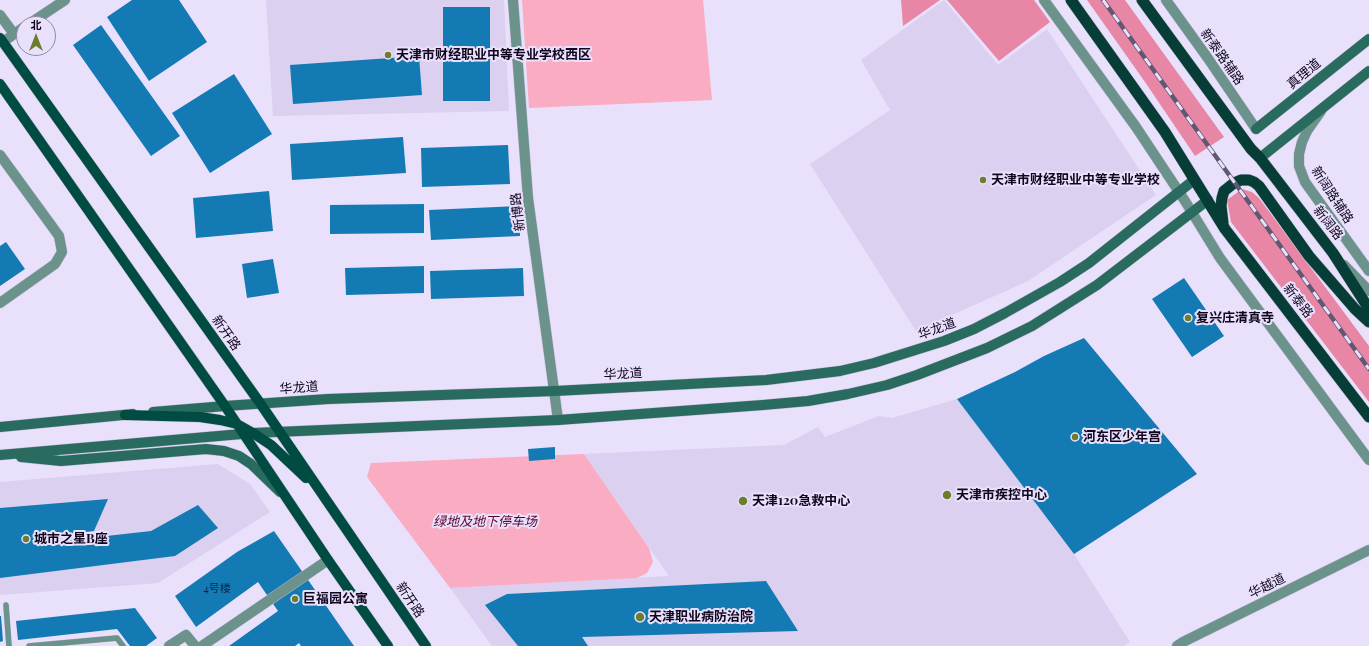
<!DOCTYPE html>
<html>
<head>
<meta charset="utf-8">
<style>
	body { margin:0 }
	#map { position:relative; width:1369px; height:646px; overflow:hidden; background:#e9e0fc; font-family:"Playfair Display","Noto Sans SC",serif }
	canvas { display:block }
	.north { position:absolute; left:16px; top:16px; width:40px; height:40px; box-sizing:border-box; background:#e9e0fc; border:1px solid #9289a3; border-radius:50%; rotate:0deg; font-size:11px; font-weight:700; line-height:16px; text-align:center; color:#10061e }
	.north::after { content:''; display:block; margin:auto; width:14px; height:18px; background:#6c7e2e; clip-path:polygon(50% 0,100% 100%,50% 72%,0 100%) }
</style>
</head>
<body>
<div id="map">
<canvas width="1369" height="646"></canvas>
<div class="north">北</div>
</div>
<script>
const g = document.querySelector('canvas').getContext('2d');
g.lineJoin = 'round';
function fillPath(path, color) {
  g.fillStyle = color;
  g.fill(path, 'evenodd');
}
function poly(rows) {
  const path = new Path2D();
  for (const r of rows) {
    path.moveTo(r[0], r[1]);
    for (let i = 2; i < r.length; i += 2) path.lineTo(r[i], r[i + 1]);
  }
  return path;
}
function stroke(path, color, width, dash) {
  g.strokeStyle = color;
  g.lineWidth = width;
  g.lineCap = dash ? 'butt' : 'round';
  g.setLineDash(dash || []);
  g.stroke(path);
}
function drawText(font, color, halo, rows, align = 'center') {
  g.font = font + ' "Playfair Display","Noto Sans SC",serif';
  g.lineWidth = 4;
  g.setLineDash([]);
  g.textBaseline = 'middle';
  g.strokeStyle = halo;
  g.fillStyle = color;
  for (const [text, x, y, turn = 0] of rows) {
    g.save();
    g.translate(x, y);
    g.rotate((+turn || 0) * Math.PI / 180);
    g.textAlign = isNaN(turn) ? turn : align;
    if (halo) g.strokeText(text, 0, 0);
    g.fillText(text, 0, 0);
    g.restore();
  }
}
fillPath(poly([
	[266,0,504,0,509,111,273,116],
	[944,0,998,65,1047,29,1156,195,1028,281,916,331,810,164,890,110,861,60],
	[957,399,1074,554,1130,642,1124,646,492,646,450,588,669,576,584,454,784,445,818,427,825,437,879,416,892,418],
	[218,464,250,484,270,512,158,583,0,595,0,482]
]), '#dbd0ef');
fillPath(poly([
	[522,0,703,0,712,100,529,108],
	[584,454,649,548,653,562,647,573,637,578,450,588,367,477,371,463]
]), '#f9acc2');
fillPath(poly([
	[901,0,940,0,903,26],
	[947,0,1034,0,1050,22,999,61],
	[1087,0,1125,0,1224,137,1195,156,1145,82],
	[1242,189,1252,192,1259,198,1369,346,1369,402,1231,222,1227,200]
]), '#e887a5');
fillPath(poly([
	[132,0,179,0,207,42,149,81,107,17],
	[443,7,490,7,490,101,443,101],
	[101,25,180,136,151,156,73,45],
	[419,56,422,95,293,104,290,65],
	[234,74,272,134,210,173,172,113],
	[403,137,406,173,292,180,290,144],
	[508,145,510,184,422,187,421,148],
	[269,191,273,231,196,238,193,198],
	[424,204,424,233,330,234,330,205],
	[519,206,520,236,431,240,429,210],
	[6,242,25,269,0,286,0,246],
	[273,259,279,293,247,298,242,264],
	[424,266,424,293,346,295,345,268],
	[523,268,524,296,431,299,430,271],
	[1184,278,1224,336,1192,357,1152,299],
	[1084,338,1197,474,1074,554,957,399,1015,372,1044,356],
	[555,447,555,459,529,461,528,449],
	[108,499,94,531,52,536,53,542,151,531,198,505,218,528,175,556,0,578,0,508],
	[274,531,354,646,301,646,299,643,295,646,229,646,278,611,258,582,196,627,175,596,237,552],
	[766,581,798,631,582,637,588,646,518,646,485,605,507,594],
	[135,608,157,638,146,646,130,646,117,629,18,640,16,621],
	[0,616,1,616,3,641,0,642]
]), '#147ab3');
const service = poly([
	[6,605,9,646],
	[29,646,117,638,123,646]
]);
const minor = poly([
	[513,0,528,198,558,420],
	[1044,0,1136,127,1185,201,1220,258,1369,460],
	[1166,0,1207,57,1256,129],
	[0,15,14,34],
	[29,24,65,0],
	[3,42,24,27],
	[1321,111,1307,131,1302,142,1299,154,1299,166,1305,182,1369,271],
	[0,155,59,236,62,252,55,264,0,303],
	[1344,265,1369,291],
	[169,646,186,635,195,646],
	[202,646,328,560],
	[1177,646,1183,642,1369,550]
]);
const secondary = poly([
	[1256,129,1369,39],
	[1260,158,1369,71],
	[153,412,225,406,328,399,555,391,766,380,840,371,874,363,944,341,974,329,1005,313,1060,282,1089,263,1194,180],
	[0,427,133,414],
	[0,455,253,433,558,420,763,405,808,401,848,394,887,385,917,375,987,348,1032,326,1097,285,1208,200],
	[21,457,61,461,206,449,224,451,239,456,251,464,280,492]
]);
const primary = poly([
	[0,38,260,403,426,646],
	[0,84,225,406,328,560,388,646],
	[125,415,200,417,220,420,237,424,253,433,271,445,306,478]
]);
const trunk = poly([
	[1071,0,1165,132,1225,229,1369,417],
	[1142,0,1251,149,1260,158,1333,253,1369,309],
	[1223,223,1221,206,1222,198,1224,191,1234,183,1241,180,1249,180,1254,182,1259,186,1309,256,1355,309,1369,322]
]);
stroke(service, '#c6bdd8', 6);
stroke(minor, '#c6bdd8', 11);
stroke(secondary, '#c6bdd8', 11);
stroke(primary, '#c6bdd8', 11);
stroke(trunk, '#c6bdd8', 12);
stroke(service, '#6b938b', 5.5);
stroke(minor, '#6b938b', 10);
stroke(secondary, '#2a6b60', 10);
stroke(primary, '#004c42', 10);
stroke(trunk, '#063d36', 11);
const rail = poly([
	[1103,0,1369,369]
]);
stroke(rail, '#605770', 4.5);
stroke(rail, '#e9e0fc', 3, [9]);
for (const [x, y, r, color] of [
	[388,55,4,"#6c7e2e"],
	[983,180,4,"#6c7e2e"],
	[1188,318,4,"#6c7e2e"],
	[1075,437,4,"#6c7e2e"],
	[947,495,5,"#6c7e2e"],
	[743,501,5,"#6c7e2e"],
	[26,539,4,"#6c7e2e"],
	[295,599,4,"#6c7e2e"],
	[640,617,5,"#6c7e2e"]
]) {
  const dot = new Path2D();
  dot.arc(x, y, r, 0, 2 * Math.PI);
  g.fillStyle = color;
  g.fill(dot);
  stroke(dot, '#e9e0fc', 1.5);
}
drawText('11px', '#112343', null, [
	["4号楼",217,589]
]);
drawText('bold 13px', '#10061e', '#e9e0fc', [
	["天津市财经职业中等专业学校西区",396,55],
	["天津市财经职业中等专业学校",991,180],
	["复兴庄清真寺",1196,318],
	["河东区少年宫",1083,437],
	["天津市疾控中心",956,495],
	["天津120急救中心",752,501],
	["城市之星B座",34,539],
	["巨福园公寓",303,599],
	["天津职业病防治院",649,617]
], 'left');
drawText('13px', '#10061e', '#e9e0fc', [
	["新泰路辅路",1222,57,55],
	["真理道",1304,74,-39],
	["新阔路辅路",1332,195,57],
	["新博路",518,212,-97],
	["新阔路",1328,223,52],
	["新泰路",1298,301,52],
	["华龙道",937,329,-20],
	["新开路",226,333,55],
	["华龙道",623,374,-3],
	["华龙道",299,388,-4],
	["华越道",1267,586,-26],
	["新开路",410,600,56]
]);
drawText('italic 13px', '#5e052e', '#e9e0fc', [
	["绿地及地下停车场",485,522]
]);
</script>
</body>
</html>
